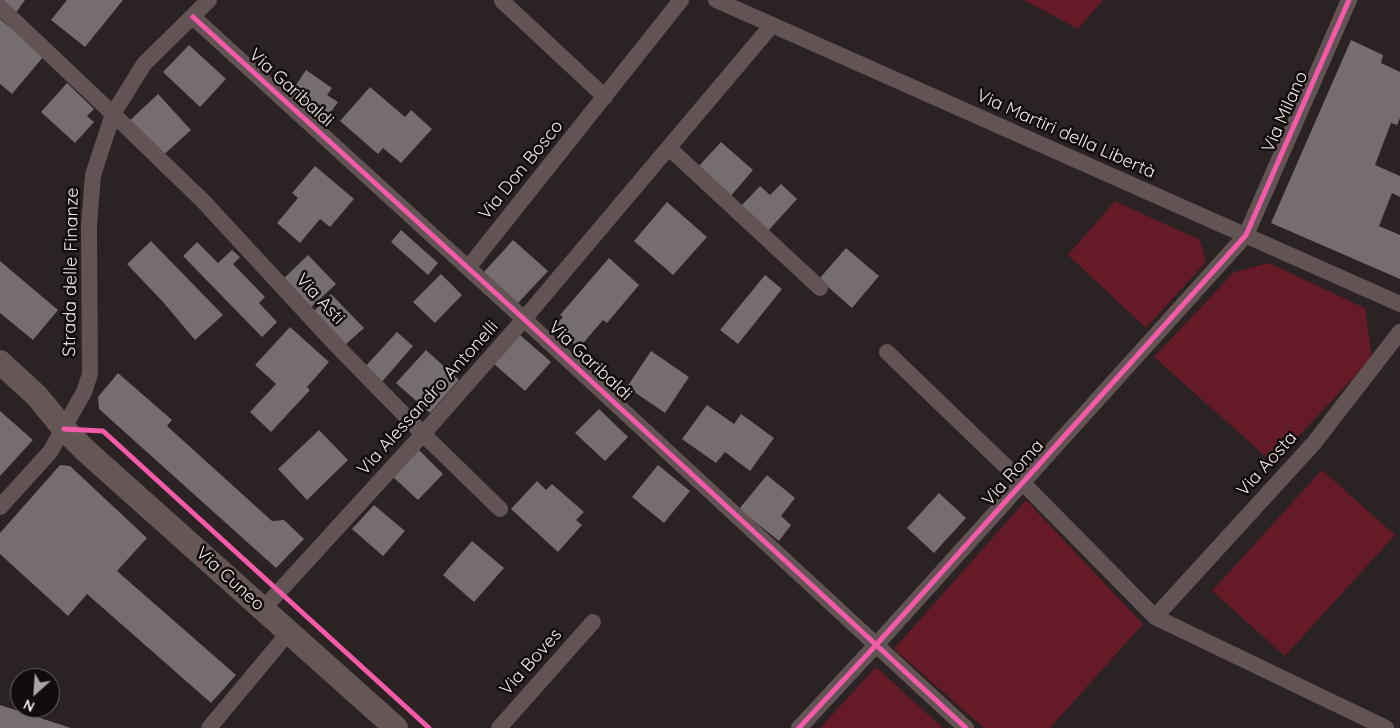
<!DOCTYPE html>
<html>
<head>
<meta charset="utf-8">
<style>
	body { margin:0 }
	#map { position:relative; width:1400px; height:728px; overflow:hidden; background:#2a2223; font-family:Quicksand,sans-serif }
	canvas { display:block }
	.north { position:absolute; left:10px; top:668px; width:50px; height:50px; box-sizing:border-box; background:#110b0b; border:1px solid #6c6464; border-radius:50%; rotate:206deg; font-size:14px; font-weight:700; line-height:20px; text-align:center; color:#f4eaea }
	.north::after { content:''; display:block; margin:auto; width:18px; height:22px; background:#ada4a4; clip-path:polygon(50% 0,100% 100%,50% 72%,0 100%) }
</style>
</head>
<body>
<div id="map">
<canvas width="1400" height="728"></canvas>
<div class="north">N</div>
</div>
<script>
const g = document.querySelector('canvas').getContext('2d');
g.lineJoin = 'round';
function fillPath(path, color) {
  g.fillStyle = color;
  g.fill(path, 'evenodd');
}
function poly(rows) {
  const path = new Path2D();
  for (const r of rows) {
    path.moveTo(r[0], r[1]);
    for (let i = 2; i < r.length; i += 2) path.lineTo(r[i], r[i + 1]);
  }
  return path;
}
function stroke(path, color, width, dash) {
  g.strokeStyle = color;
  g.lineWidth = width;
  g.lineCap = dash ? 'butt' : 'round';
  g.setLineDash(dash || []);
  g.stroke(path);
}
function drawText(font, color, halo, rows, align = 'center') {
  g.font = font + ' Quicksand,sans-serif';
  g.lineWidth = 5;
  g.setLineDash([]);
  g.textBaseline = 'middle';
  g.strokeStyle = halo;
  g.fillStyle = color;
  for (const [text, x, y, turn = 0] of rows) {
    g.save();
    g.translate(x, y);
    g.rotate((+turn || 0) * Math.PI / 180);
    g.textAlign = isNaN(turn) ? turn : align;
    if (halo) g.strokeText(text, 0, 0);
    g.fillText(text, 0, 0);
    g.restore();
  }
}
fillPath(poly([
	[1024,0,1103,0,1078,29],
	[1115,201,1200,240,1206,262,1146,328,1068,255],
	[1269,263,1365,308,1372,358,1273,463,1154,357,1234,272],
	[1322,470,1395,535,1285,656,1212,591],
	[1026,500,1143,624,1050,728,984,728,894,649],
	[876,667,943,728,820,728]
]), '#641a27');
fillPath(poly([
	[0,0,25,0,15,14],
	[67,0,123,0,85,47,51,20],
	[0,19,44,56,12,94,0,84],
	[1351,40,1383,55,1381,63,1400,72,1400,118,1397,125,1391,123,1375,165,1400,176,1400,197,1392,193,1379,226,1400,235,1400,279,1271,223],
	[189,45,226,79,200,107,163,72],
	[306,70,332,88,327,95,338,102,324,122,288,97],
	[67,83,94,109,87,116,94,122,75,143,41,112],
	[370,87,405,117,411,110,432,129,401,163,383,148,378,154,340,121],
	[158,94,191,130,160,158,127,123],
	[721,142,753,170,730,197,697,168],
	[315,166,354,199,330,227,320,219,300,243,277,223,298,198,292,193],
	[781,184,797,199,767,232,740,207,760,186,770,195],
	[667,202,707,237,673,275,634,241],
	[401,230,438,263,428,275,391,242],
	[513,240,548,271,518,303,484,272],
	[151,241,223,315,195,340,163,302,127,264],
	[197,242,218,263,232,250,240,257,233,264,265,297,259,303,277,322,262,337,183,256],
	[846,248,879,276,852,308,819,279],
	[308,255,336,284,307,311,279,283],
	[609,258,639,285,607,323,603,320,579,348,554,327,563,317,560,315],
	[0,261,58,310,33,340,0,313],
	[441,274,462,295,435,323,413,302],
	[765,275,782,289,738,344,720,330],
	[331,294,364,328,345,345,313,312],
	[290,327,329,362,307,387,310,390,271,432,250,412,276,384,255,365],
	[397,332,413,346,380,384,363,369],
	[520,335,551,362,525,391,494,364],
	[426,350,459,380,430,413,396,383],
	[651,351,689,377,665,413,627,387],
	[118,373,172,420,167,426,272,521,284,520,304,539,276,568,99,409,98,397],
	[707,405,734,424,741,414,774,438,750,471,725,452,716,463,682,439],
	[599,409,628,437,605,461,575,433],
	[0,411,33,440,0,476],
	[319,430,348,460,307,500,278,469],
	[419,450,443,474,418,500,393,477],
	[60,465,70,466,147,538,117,571,236,675,211,703,87,594,68,616,0,554,0,533],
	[658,465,690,491,664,523,632,497],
	[767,475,795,498,781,516,791,525,779,541,739,509],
	[537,481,546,490,552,484,584,512,576,520,582,525,558,552,511,509],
	[939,493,966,518,934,553,907,528],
	[374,505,405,531,383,556,352,529],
	[472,541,504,568,474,602,443,575],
	[0,705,71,728,0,728]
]), '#756d6e');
stroke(poly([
	[716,0,1400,304],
	[502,1,605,97],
	[0,7,113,114,203,201,337,346,423,434,500,509],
	[193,17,524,319,966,728],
	[669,148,820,288],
	[468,268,681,0],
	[887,352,1023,483,1155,617,1386,728],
	[0,507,50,452,84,392,90,374,89,225,93,175,113,114,144,64,209,0],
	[263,609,423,434,524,319,772,25],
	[1155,617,1314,443,1400,332],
	[209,728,289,632],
	[499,728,593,622],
	[799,728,876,645,1246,235,1349,0]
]), '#625455', 16);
stroke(poly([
	[0,362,37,396,64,429,86,451,396,728]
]), '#665757', 24);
stroke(poly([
	[193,17,524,319,966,728],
	[64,429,103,431,429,728],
	[799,728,876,645,1246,235,1349,0]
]), '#f35aa7', 5);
drawText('18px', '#f4eaea', '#110b0b', [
	["Via Garibaldi",291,88,42],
	["Via Milano",1285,112,-66],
	["Via Martiri della Libertà",1066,134,24],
	["Via Don Bosco",521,170,-51],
	["Strada delle Finanze",71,272,-89],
	["Via Asti",320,299,47],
	["Via Garibaldi",590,361,43],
	["Via Alessandro Antonelli",428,398,-48],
	["Via Aosta",1267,464,-48],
	["Via Roma",1013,473,-48],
	["Via Cuneo",230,579,42],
	["Via Boves",531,662,-48]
]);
</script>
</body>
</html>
